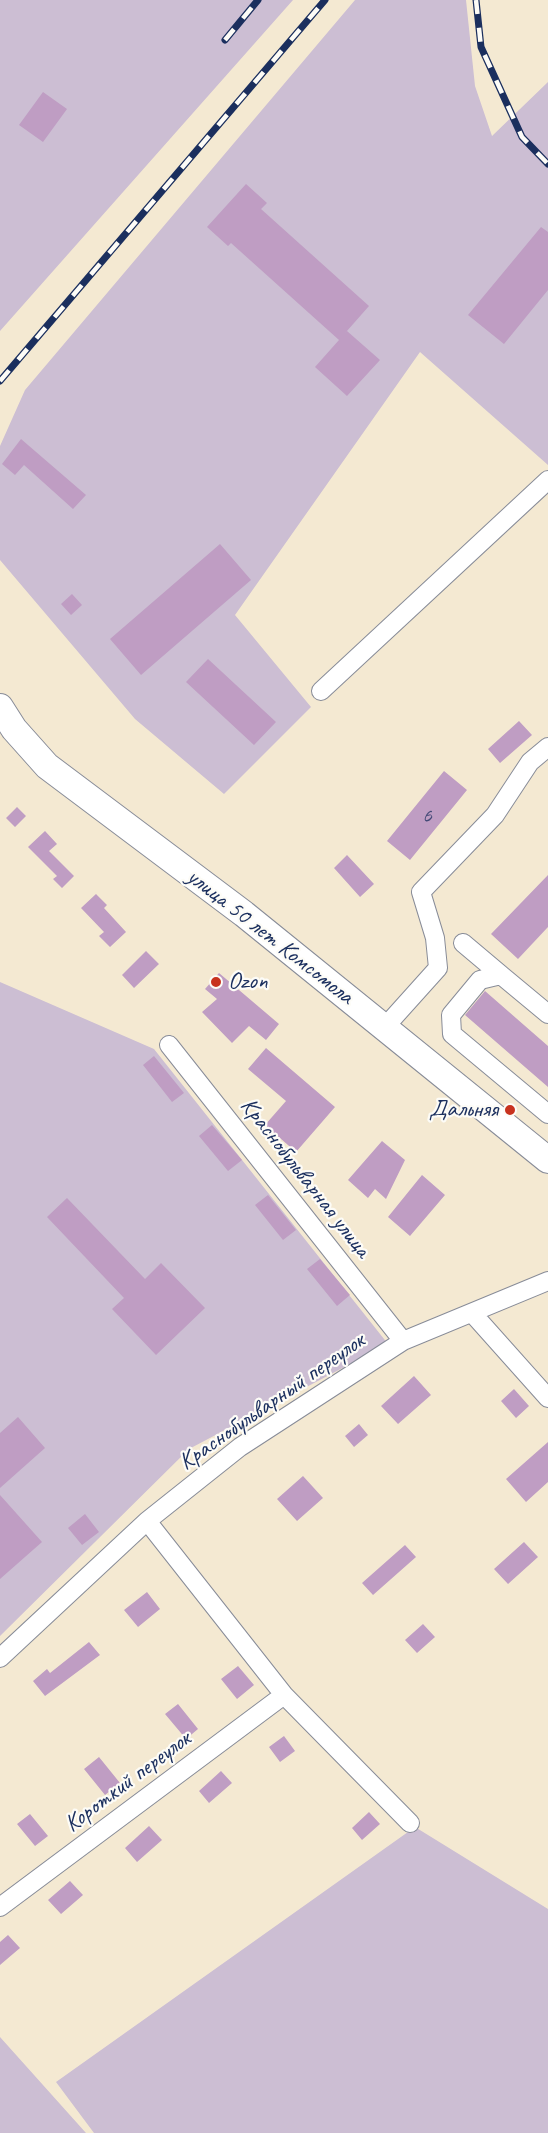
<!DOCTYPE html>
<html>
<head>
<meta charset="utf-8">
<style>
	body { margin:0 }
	canvas { display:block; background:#f4e9d2 }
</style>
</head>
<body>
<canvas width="548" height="2133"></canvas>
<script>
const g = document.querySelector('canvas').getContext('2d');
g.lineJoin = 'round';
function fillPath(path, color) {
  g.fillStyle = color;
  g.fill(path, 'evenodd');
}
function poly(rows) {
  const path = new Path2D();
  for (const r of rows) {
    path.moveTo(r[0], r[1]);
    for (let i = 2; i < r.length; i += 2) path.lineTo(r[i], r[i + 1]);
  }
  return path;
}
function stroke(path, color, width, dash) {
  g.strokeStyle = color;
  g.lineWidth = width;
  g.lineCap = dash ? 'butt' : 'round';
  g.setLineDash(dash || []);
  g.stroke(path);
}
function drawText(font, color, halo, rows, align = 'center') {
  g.font = font + ' Caveat,sans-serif';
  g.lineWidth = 4.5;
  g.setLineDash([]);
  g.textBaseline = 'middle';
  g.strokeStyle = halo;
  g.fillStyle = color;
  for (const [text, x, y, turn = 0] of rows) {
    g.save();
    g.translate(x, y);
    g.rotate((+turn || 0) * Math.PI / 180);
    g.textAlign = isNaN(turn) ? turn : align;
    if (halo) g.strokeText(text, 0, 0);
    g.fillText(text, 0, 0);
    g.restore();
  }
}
fillPath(poly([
	[0,0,293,0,0,331],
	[355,0,466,0,475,86,492,136,548,82,548,465,420,352,235,615,311,707,224,794,135,719,0,560,0,446,25,390],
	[0,982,154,1049,388,1344,189,1449,0,1636],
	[415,1827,548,1909,548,2133,94,2133,56,2082],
	[0,2037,86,2133,0,2133]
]), '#ccbed3');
fillPath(poly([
	[43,92,67,109,43,142,19,125],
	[246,184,267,203,261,209,369,306,339,340,231,243,228,246,207,227],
	[541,227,548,232,548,290,504,344,468,315],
	[347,331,380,360,347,396,315,367],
	[21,439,86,495,73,509,24,465,15,475,2,464],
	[220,544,251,580,141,675,110,639],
	[72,594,82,605,71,615,61,604],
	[208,659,276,722,254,745,186,682],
	[519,721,532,735,500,763,488,749],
	[444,771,467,790,410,860,387,841],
	[17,807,26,816,15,827,6,818],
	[45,831,57,844,49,851,74,876,62,888,53,879,57,876,28,847],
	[347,855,374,884,360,897,334,868],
	[548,875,548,927,518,959,491,934],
	[96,894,107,905,104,908,126,932,110,947,99,936,104,932,81,908],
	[146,951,159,964,134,988,122,975],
	[219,973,279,1024,266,1040,249,1026,232,1043,202,1012,217,999,205,989],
	[485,991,548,1046,548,1087,465,1015],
	[266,1048,335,1107,296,1152,265,1125,286,1101,248,1069],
	[154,1056,184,1093,172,1102,143,1065],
	[212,1125,242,1160,228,1171,199,1136],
	[382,1141,405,1160,386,1199,375,1189,368,1198,348,1180],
	[422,1175,445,1195,410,1236,388,1217],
	[268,1195,296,1230,283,1240,255,1205],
	[67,1198,145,1279,161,1263,205,1308,156,1355,112,1309,124,1298,47,1217],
	[320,1259,350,1295,337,1306,307,1269],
	[414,1376,431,1395,398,1424,381,1406],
	[514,1389,529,1406,516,1418,501,1401],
	[18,1417,45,1448,0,1488,0,1433],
	[359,1424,368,1435,354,1447,345,1436],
	[548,1442,548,1482,526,1502,506,1479],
	[303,1476,323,1498,297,1521,277,1499],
	[0,1495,42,1542,0,1579],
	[85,1514,99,1532,82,1545,68,1528],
	[524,1542,538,1557,508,1584,494,1569],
	[405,1545,416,1557,373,1595,362,1583],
	[147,1592,160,1609,138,1627,124,1610],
	[423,1624,435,1637,417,1653,405,1640],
	[89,1642,100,1655,45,1696,33,1681,47,1669,50,1673],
	[238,1666,254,1685,237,1699,221,1679],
	[178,1704,198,1729,186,1739,165,1714],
	[284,1736,295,1751,280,1762,269,1747],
	[99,1757,120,1783,105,1795,84,1769],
	[221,1771,232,1783,209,1803,199,1791],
	[369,1812,380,1824,362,1840,352,1828],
	[30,1814,48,1836,35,1846,17,1824],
	[149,1826,162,1840,137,1862,125,1848],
	[70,1881,83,1895,61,1914,48,1900],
	[8,1935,20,1948,0,1965,0,1942]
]), '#bf9dc3');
const street = poly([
	[321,691,548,480],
	[463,943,501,975],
	[548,1014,501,975,480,980,451,1015,452,1034,548,1114],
	[385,1027,438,968,435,938,421,892,495,815,530,762,548,747],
	[169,1045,403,1341],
	[473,1314,548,1398],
	[147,1521,284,1695,410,1823],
	[0,1658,147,1521,240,1447,403,1341,548,1281],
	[0,1907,284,1695]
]);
const secondary = poly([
	[0,707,14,729,47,766,244,914,548,1160]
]);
stroke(street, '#888c98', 20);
stroke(secondary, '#888c98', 28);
stroke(street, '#fff', 18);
stroke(secondary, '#fff', 26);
const rail = poly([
	[476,0,481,47,522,137,548,164],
	[225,40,258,0],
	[0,381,325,0]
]);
stroke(rail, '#1b2f5e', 7);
stroke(rail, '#fdfcf7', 4.5, [14]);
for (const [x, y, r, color] of [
	[216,982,6,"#c8321e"],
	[510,1110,6,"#c8321e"]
]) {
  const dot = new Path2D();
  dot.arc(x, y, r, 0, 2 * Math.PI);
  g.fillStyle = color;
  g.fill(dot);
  stroke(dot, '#fdfcf7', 2);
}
drawText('21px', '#444a77', null, [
	["6",427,816]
]);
drawText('24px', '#1b2f5e', '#fdfcf7', [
	["улица 50 лет Комсомола",270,937,38],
	["Краснобульварная улица",305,1178,52],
	["Краснобульварный переулок",272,1402,-35],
	["Короткий переулок",128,1782,-37]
]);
drawText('24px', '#1b2f5e', '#fdfcf7', [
	["Ozon",228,982],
	["Дальняя",498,1110,"right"]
], 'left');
</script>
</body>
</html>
